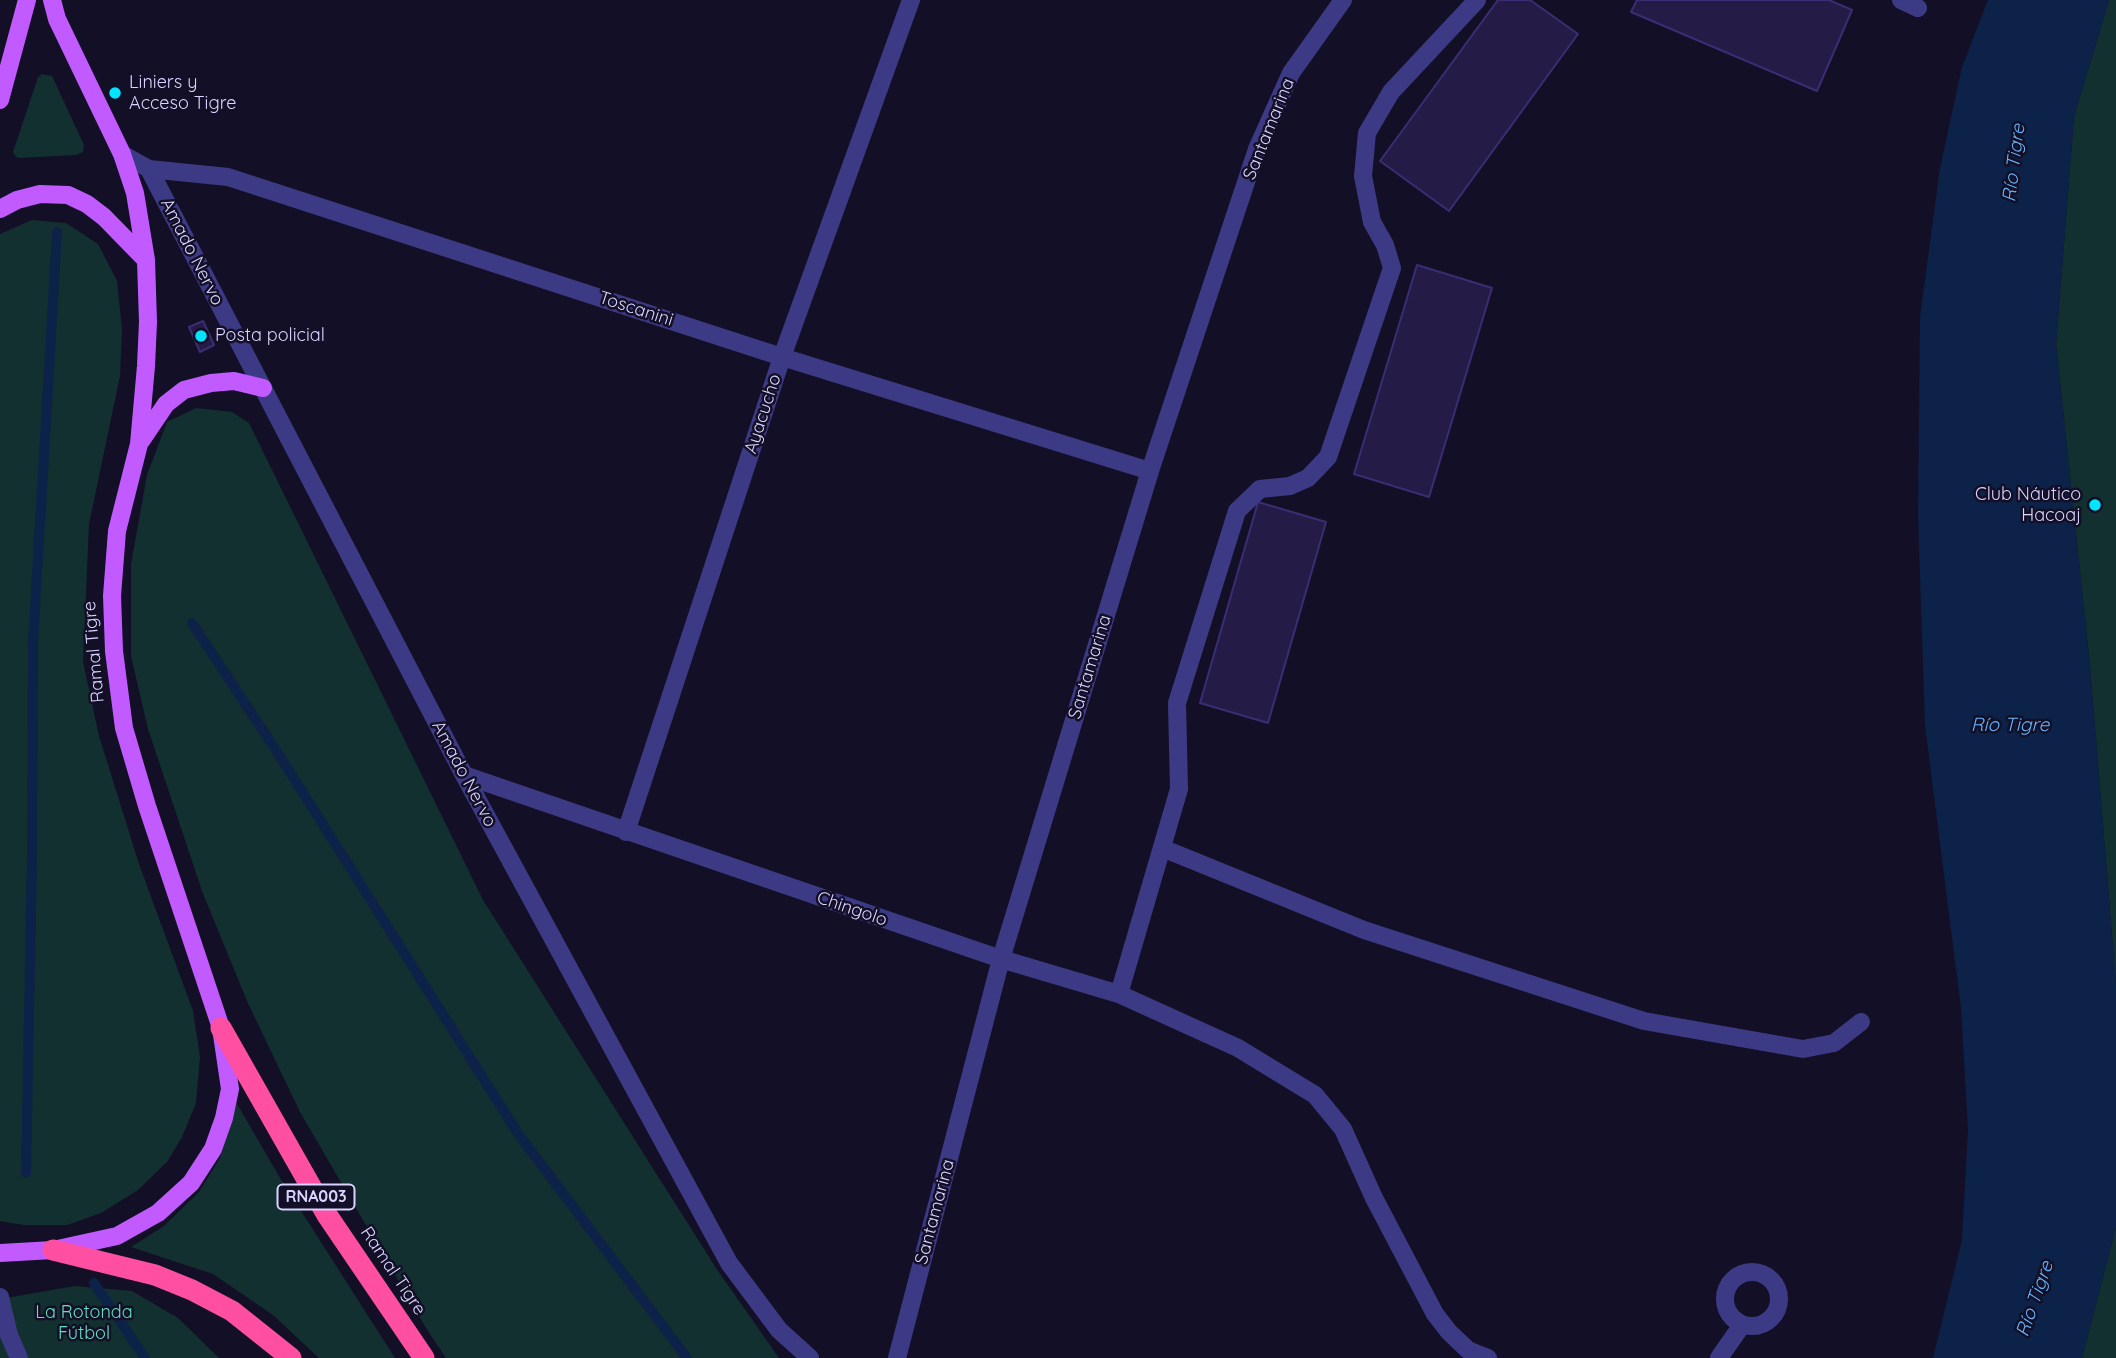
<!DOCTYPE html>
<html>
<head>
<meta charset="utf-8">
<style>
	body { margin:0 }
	canvas { display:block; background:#130f26 }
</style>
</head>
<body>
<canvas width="2116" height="1358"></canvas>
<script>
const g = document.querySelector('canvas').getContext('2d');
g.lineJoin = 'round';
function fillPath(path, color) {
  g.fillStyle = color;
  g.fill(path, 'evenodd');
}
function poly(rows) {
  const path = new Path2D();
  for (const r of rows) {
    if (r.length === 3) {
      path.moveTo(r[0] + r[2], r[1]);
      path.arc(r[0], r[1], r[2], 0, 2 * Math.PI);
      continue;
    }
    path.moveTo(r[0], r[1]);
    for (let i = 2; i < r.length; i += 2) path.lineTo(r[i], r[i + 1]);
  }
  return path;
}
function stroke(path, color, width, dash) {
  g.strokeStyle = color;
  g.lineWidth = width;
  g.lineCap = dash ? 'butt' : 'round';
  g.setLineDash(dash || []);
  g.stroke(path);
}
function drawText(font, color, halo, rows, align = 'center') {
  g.font = font + ' Quicksand,sans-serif';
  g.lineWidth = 5;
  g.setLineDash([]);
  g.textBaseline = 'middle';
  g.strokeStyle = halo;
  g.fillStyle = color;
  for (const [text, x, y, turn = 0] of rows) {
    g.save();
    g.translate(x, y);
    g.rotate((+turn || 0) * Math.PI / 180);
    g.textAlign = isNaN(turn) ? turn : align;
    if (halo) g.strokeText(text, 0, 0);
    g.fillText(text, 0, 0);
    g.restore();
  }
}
fillPath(poly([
	[2109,0,2116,0,2116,985,2090,666,2056,344,2074,117],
	[42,74,52,76,84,145,83,152,76,155,19,158,15,156,13,152,38,77],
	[32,220,66,223,98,244,117,281,122,329,120,376,89,524,83,662,99,736,139,864,193,1011,200,1057,196,1103,182,1137,167,1162,138,1190,101,1213,67,1225,24,1225,0,1221,0,234],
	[196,408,232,412,249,423,483,900,716,1268,779,1358,446,1358,426,1328,300,1112,247,1001,202,891,148,729,131,656,131,564,147,475,167,422],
	[236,1102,280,1178,395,1358,319,1358,273,1315,213,1274,131,1247,164,1226,199,1192,220,1158],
	[2116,1227,2116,1358,2082,1358],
	[75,1286,132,1291,178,1318,219,1358,0,1358,0,1299]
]), '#12302f');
fillPath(poly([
	[1988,0,2109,0,2074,117,2056,344,2090,666,2116,985,2116,1227,2082,1358,1933,1358,1962,1240,1968,1129,1961,1008,1925,725,1918,516,1920,317,1940,168,1962,67]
]), '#0c2248');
stroke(poly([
	[192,623,281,758,519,1135,687,1358],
	[26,1173,32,859,33,642,57,232],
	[94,1283,145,1358]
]), '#0c2248', 10);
const building = poly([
	[1498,0,1530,0,1578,34,1449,211,1380,161,1498,0],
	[1637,0,1829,0,1852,10,1817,91,1631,12,1637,0],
	[1417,265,1492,288,1429,497,1354,474,1417,265],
	[203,321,214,345,200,352,189,327,203,321],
	[1258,502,1326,522,1268,723,1200,703,1258,502]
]);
fillPath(building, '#241b47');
stroke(building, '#3b2d73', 2);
stroke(poly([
	[1901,0,1918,8],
	[122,154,149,169,228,177,782,357,1150,471],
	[149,169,464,775,729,1263,779,1330,810,1358],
	[464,775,1001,959,1119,994,1238,1048,1315,1095,1343,1129,1374,1198,1435,1314,1449,1332,1468,1350,1488,1358],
	[626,832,782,357,911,0],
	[1162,848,1364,930,1644,1021,1803,1049,1834,1043,1861,1022],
	[1119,994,1179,789,1177,703,1237,511,1260,489,1290,486,1308,478,1328,457,1392,268,1385,245,1372,222,1363,176,1367,133,1391,92,1477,0],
	[1752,1299,27],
	[0,1297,9,1335,19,1358],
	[897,1358,1001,959,1150,471,1257,149,1291,73,1343,0],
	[1719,1358,1742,1325]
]), '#3d3a85', 18);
stroke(poly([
	[0,100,27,0],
	[0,209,17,200,40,194,68,195,87,204,104,217,146,260],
	[141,441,166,404,184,390,211,383,234,381,263,388],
	[0,1253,53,1250,117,1236,158,1213,191,1183,213,1149,224,1118,230,1089,221,1028,147,806,124,728,114,651,112,596,117,531,139,444,146,366,148,322,146,260,135,193,122,154,57,19,52,0]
]), '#c25bff', 18);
stroke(poly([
	[221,1028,327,1215,424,1358],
	[53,1250,155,1275,192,1290,232,1311,291,1358]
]), '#ff4fa3', 21);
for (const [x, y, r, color] of [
	[115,93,7,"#00e5ff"],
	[201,336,7,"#00e5ff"],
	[2095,505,7,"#00e5ff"]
]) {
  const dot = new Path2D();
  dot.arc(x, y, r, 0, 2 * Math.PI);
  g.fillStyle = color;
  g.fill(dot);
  stroke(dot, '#130f26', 2.5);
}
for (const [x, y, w] of [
	[316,1197,77]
]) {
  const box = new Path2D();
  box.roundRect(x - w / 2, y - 12.5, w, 25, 5);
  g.fillStyle = '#130f26';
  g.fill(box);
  stroke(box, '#d9d4ff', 2);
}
drawText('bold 16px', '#d9d4ff', null, [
	["RNA003",316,1197]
]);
drawText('18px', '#d9d4ff', '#130f26', [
	["Liniers y",129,83],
	["Acceso Tigre",129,104],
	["Posta policial",215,336],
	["Club Náutico",2081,495,"right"],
	["Hacoaj",2081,516,"right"]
], 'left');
drawText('18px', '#d9d4ff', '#130f26', [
	["Santamarina",1269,129,-68],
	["Amado Nervo",192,252,63],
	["Toscanini",636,309,18],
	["Ayacucho",763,414,-72],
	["Ramal Tigre",94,652,-95],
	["Santamarina",1090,667,-73],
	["Amado Nervo",464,774,62],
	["Chingolo",852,909,19],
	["Santamarina",935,1212,-75],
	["Ramal Tigre",393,1271,56]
]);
drawText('18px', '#5fe0c0', '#130f26', [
	["La Rotonda",84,1313],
	["Fútbol",84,1334]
]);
drawText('italic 19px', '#62b6ff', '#130f26', [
	["Río Tigre",2014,163,-83],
	["Río Tigre",2010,725],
	["Río Tigre",2035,1299,-71]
]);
</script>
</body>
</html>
